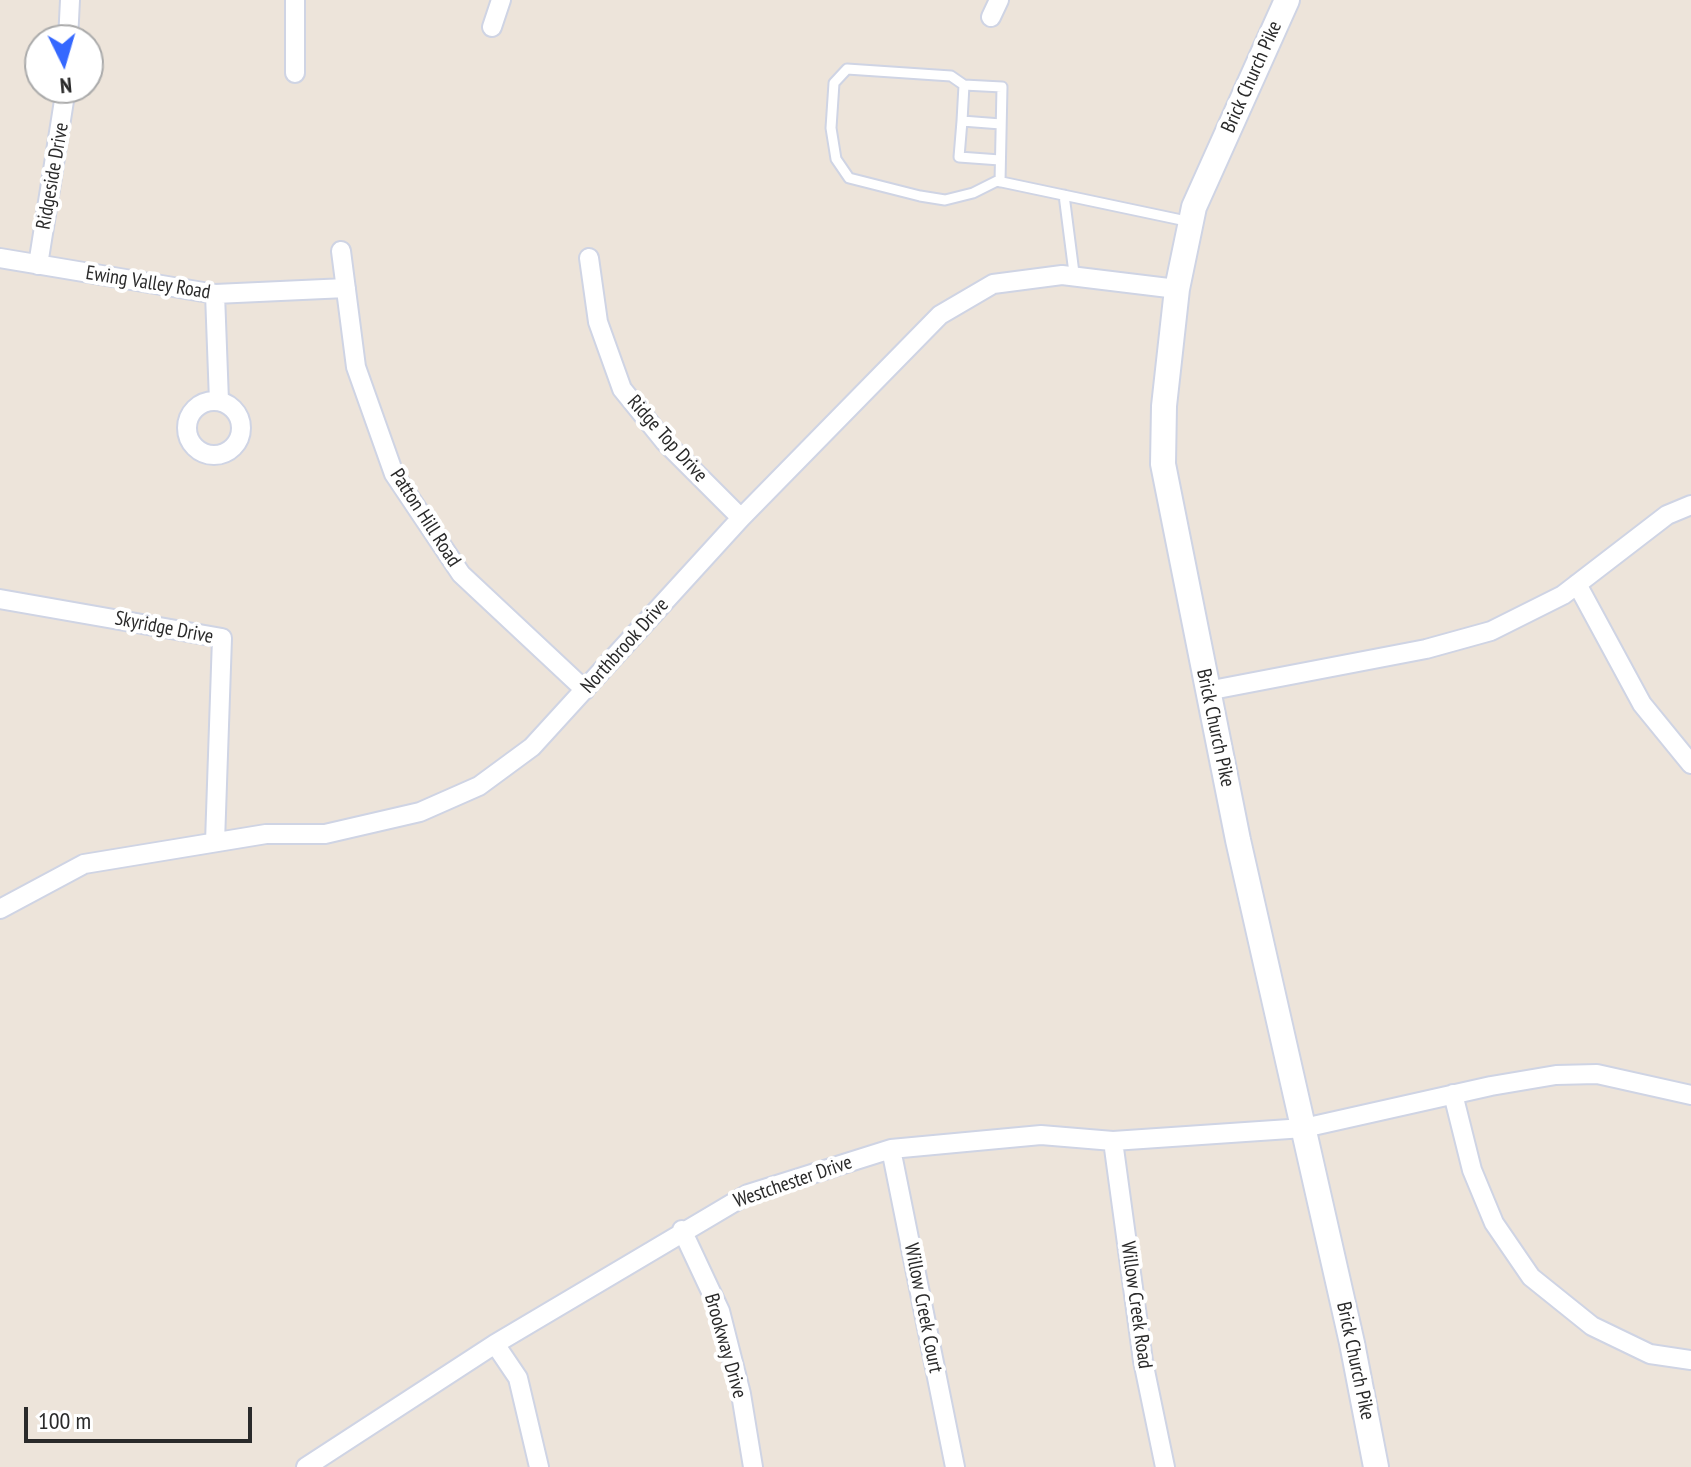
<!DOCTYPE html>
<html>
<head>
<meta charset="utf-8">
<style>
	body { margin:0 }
	#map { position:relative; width:1691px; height:1467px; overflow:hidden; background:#ede4da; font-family:"PT Sans Narrow",sans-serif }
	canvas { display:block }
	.north { position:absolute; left:24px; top:24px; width:80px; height:80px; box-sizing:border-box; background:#fff; border:2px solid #aaa; border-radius:50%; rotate:175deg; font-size:22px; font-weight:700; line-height:32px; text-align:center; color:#2a2a2a }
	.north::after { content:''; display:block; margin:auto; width:28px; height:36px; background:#3568ff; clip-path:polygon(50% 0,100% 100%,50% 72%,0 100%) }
	.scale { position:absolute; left:24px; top:1407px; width:228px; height:36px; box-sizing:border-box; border:4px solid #2a2a2a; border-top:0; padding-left:10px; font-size:24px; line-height:28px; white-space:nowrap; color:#2a2a2a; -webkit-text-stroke:6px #fff; paint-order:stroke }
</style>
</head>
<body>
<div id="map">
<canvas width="1691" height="1467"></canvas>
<div class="north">N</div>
<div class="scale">100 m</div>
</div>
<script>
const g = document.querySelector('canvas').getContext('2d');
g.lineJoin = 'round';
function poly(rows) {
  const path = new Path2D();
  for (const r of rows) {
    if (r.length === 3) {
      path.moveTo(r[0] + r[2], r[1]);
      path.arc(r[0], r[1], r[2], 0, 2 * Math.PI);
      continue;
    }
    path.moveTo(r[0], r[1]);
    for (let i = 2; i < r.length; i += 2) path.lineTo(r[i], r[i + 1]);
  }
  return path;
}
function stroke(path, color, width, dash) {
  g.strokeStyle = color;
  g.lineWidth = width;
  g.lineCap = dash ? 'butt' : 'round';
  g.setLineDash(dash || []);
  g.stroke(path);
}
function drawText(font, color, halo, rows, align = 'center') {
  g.font = font + ' "PT Sans Narrow",sans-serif';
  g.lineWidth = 8;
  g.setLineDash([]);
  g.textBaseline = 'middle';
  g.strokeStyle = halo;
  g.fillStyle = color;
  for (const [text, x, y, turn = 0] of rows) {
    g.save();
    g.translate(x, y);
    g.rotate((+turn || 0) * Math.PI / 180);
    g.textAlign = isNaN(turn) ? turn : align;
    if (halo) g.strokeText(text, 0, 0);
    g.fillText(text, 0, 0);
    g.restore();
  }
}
const service = poly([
	[964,85,951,76,847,69,834,83,831,128,836,159,849,178,920,196,945,200,973,193,997,181,1191,222],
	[962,121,964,85,1002,87,1000,182],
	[1000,160,959,157,962,121,1001,124],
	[1064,195,1074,273]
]);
const minor = poly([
	[991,17,999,0],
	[492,27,501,0],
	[68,40,70,0],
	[295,73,295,0],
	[341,251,356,367,394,474,461,574,585,690],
	[0,258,215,294,346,288],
	[589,258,598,322,622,389,665,442,741,518],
	[38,265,66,88],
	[215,294,219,401],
	[214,428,27],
	[1577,584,1642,704,1691,764],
	[0,599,222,638,215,842],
	[1207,691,1426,649,1491,631,1563,595,1667,515,1691,505],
	[0,909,84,864,266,834,325,834,420,812,479,786,532,747,741,518,940,315,993,284,1062,275,1177,289],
	[1453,1094,1472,1170,1494,1223,1531,1277,1592,1326,1650,1354,1691,1360],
	[1113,1141,1143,1361,1165,1467],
	[891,1149,955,1467],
	[682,1230,720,1311,741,1394,753,1467],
	[495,1344,518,1378,539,1467],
	[306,1467,495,1344,748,1194,891,1149,1041,1135,1113,1141,1304,1128,1491,1086,1556,1075,1597,1074,1691,1095]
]);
const secondary = poly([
	[1287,0,1194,207,1177,289,1164,406,1163,464,1238,840,1352,1343,1376,1467]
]);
stroke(service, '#cfd4e4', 13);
stroke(minor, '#cfd4e4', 22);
stroke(secondary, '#cfd4e4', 28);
stroke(service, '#fff', 9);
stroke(minor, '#fff', 18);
stroke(secondary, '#fff', 24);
drawText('20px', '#2a2a2a', '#fff', [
	["Brick Church Pike",1252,77,-66],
	["Ridgeside Drive",53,176,-80],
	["Ewing Valley Road",148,283,9],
	["Ridge Top Drive",667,439,48],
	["Patton Hill Road",425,518,57],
	["Skyridge Drive",164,628,11],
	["Northbrook Drive",625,646,-48],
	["Brick Church Pike",1215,728,78],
	["Westchester Drive",793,1182,-19],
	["Willow Creek Road",1136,1305,82],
	["Willow Creek Court",923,1308,79],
	["Brookway Drive",725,1346,74],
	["Brick Church Pike",1355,1361,78]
]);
</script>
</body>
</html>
